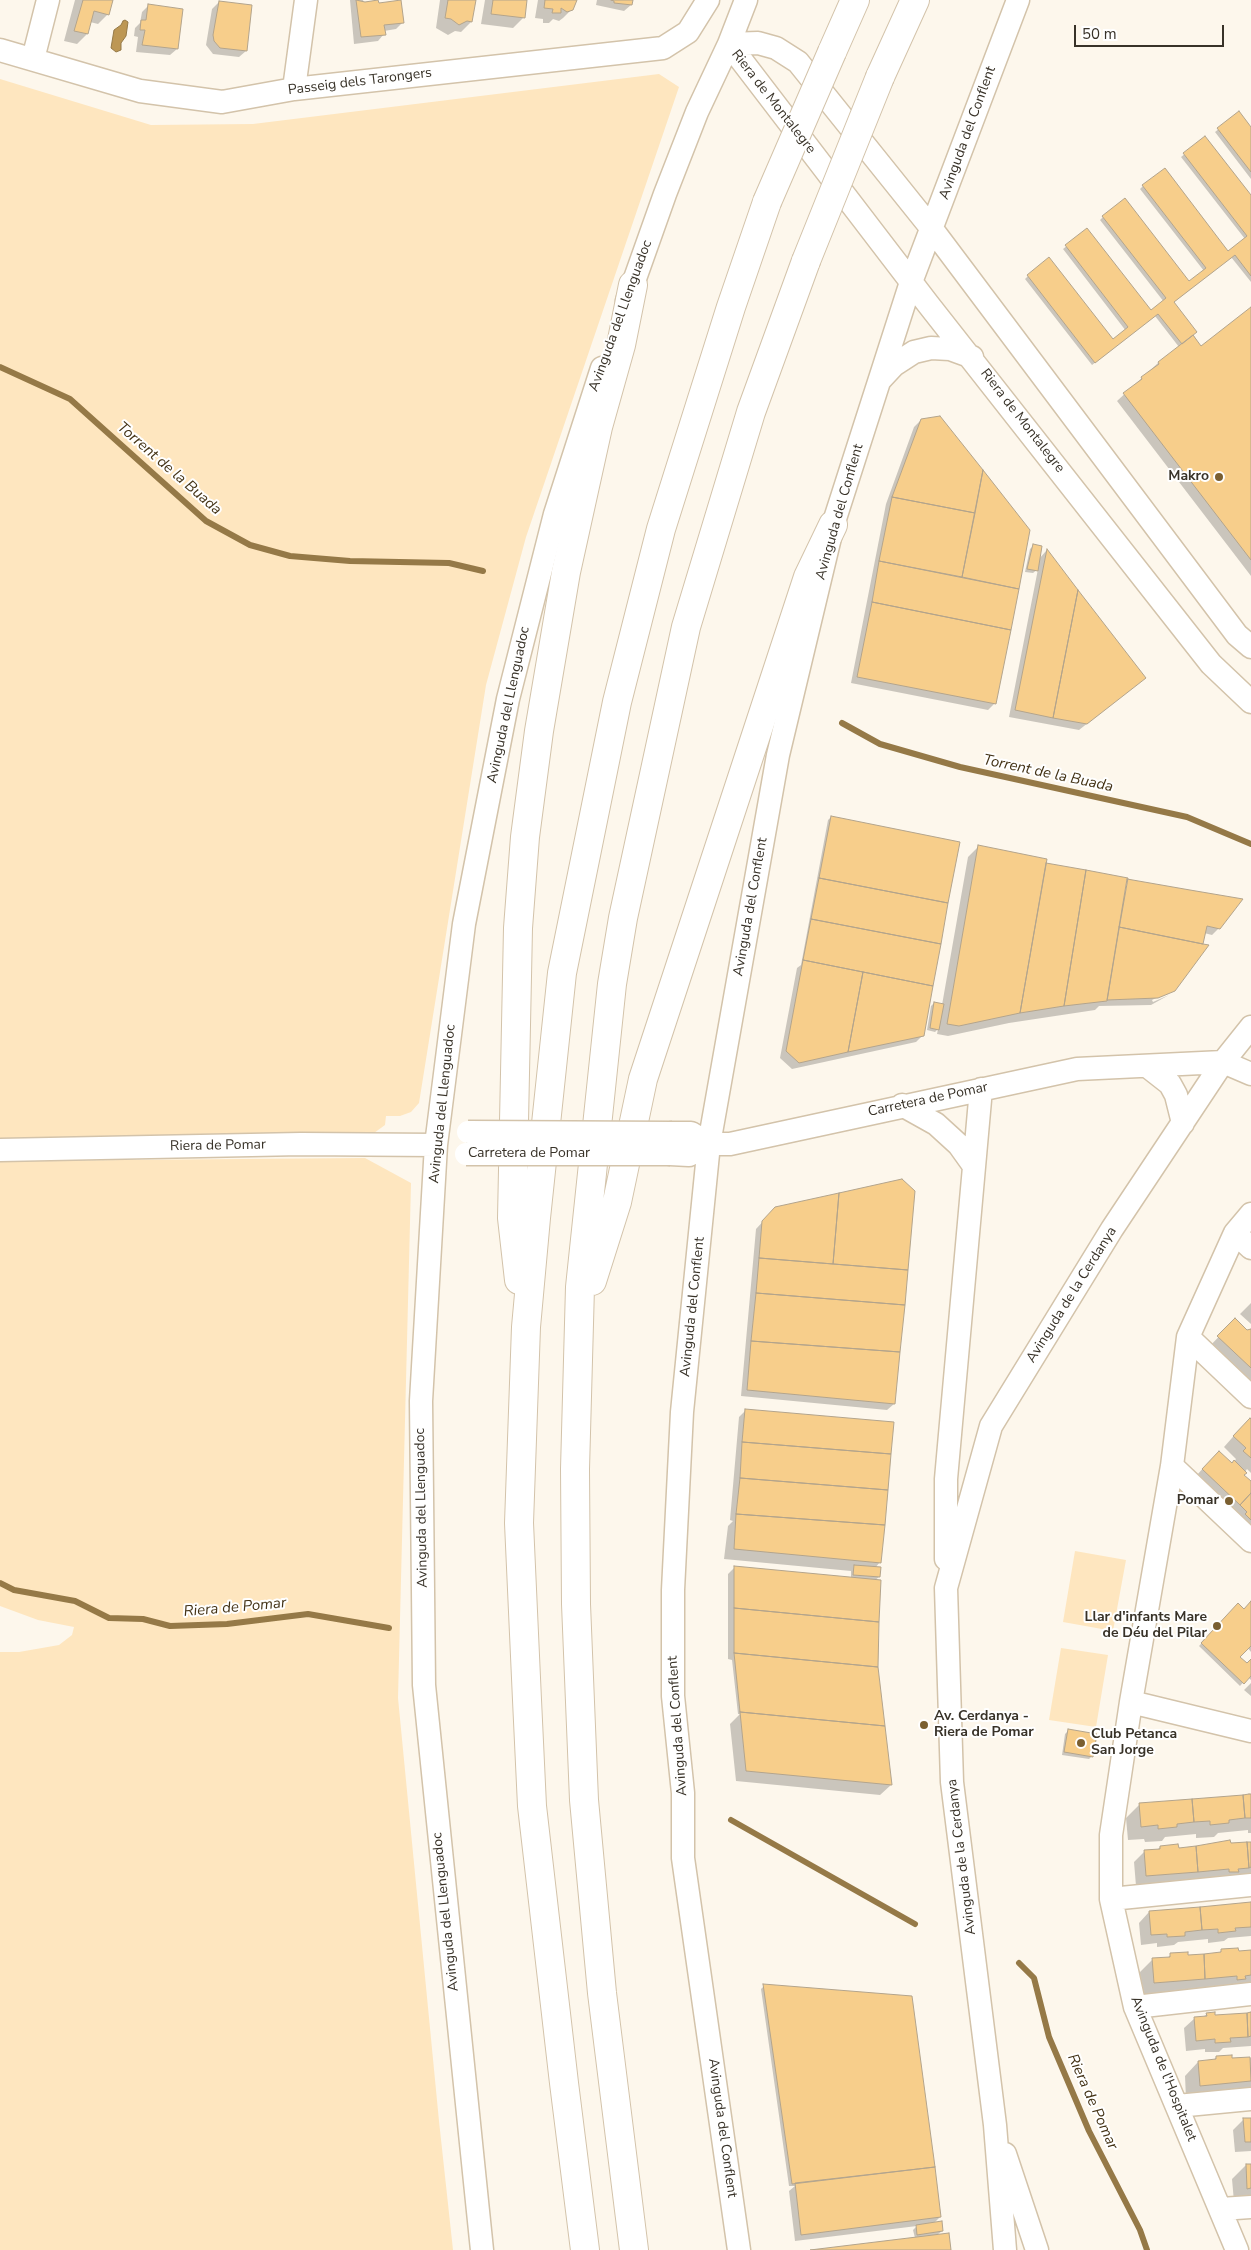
<!DOCTYPE html>
<html>
<head>
<meta charset="utf-8">
<style>
	body { margin:0 }
	#map { position:relative; width:1251px; height:2250px; overflow:hidden; background:#fdf7ec; font-family:"Nunito Sans",sans-serif }
	canvas { display:block }
	.scale { position:absolute; left:1074px; top:25px; width:150px; height:22px; box-sizing:border-box; border:2px solid #383228; border-top:0; padding-left:6px; font-size:15px; line-height:18px; white-space:nowrap; color:#383228; -webkit-text-stroke:4px #fff; paint-order:stroke }
</style>
</head>
<body>
<div id="map">
<canvas width="1251" height="2250"></canvas>
<div class="scale">50 m</div>
</div>
<script>
const g = document.querySelector('canvas').getContext('2d');
g.lineJoin = 'round';
function fillPath(path, color) {
  g.fillStyle = color;
  g.fill(path, 'evenodd');
}
function poly(rows) {
  const path = new Path2D();
  for (const r of rows) {
    path.moveTo(r[0], r[1]);
    for (let i = 2; i < r.length; i += 2) path.lineTo(r[i], r[i + 1]);
  }
  return path;
}
function stroke(path, color, width, dash) {
  g.strokeStyle = color;
  g.lineWidth = width;
  g.lineCap = dash ? 'butt' : 'round';
  g.setLineDash(dash || []);
  g.stroke(path);
}
function drawText(font, color, halo, rows, align = 'center') {
  g.font = font + ' "Nunito Sans",sans-serif';
  g.lineWidth = 4;
  g.setLineDash([]);
  g.textBaseline = 'middle';
  g.strokeStyle = halo;
  g.fillStyle = color;
  for (const [text, x, y, turn = 0] of rows) {
    g.save();
    g.translate(x, y);
    g.rotate((+turn || 0) * Math.PI / 180);
    g.textAlign = isNaN(turn) ? turn : align;
    if (halo) g.strokeText(text, 0, 0);
    g.fillText(text, 0, 0);
    g.restore();
  }
}
fillPath(poly([
	[659,74,679,87,526,537,486,685,419,1103,411,1112,400,1116,386,1116,385,1125,374,1133,0,1142,0,79,151,125,253,124],
	[365,1158,411,1183,398,1698,439,2121,453,2250,0,2250,0,1652,19,1652,59,1645,72,1635,74,1627,38,1620,0,1606,0,1161],
	[1075,1551,1126,1560,1113,1631,1063,1622],
	[1061,1648,1108,1655,1096,1727,1049,1720]
]), '#fee6bf');
const water = poly([
	[123,21,125,20,128,22,126,36,121,43,121,50,116,52,111,48,114,30,121,25,123,21]
]);
fillPath(water, '#bd9754');
stroke(water, '#957947', 1);
fillPath(poly([
	[75,0,112,0,108,14,98,24,90,22,87,34,77,44,64,41],
	[350,0,363,0,364,3,378,4,403,22,396,29,384,31,384,34,378,41,354,44],
	[440,0,475,0,471,22,461,32,455,31,448,35,436,28],
	[485,0,526,0,523,18,513,28,481,24],
	[538,0,576,0,574,7,563,18,559,21,553,19,549,23,543,23,543,19,535,18],
	[597,0,632,0,631,5,624,11,596,5],
	[219,2,246,51,239,57,213,54,206,45,212,9],
	[148,6,177,49,170,55,136,52,138,37,134,36,135,28,140,23,142,12],
	[1239,113,1251,128,1251,179,1215,132],
	[1205,138,1251,197,1251,282,1231,257,1173,303,1201,347,1251,309,1251,576,1117,401,1158,363,1179,347,1155,316,1092,365,1025,279,1028,276,1113,341,1126,331,1063,249,1087,230,1150,312,1164,302,1100,220,1103,217,1189,283,1204,271,1140,189,1143,186,1228,253,1245,239,1181,157],
	[921,420,1029,531,995,703,988,710,851,683,886,504,914,427],
	[1033,546,1039,559,1046,551,1145,678,1079,730,1009,717,1038,569,1033,573,1025,572,1030,549],
	[831,817,958,843,923,1035,916,1042,792,1069,780,1058,797,968,801,965,828,820],
	[978,847,1045,864,1219,928,1212,935,1204,933,1173,990,1152,1000,1153,1002,1169,995,1151,1005,1099,1006,1095,1010,1009,1023,948,1036,937,1034,938,1029,935,1032,927,1030,931,1006,934,1003,942,1005,968,857],
	[768,1216,894,1404,887,1410,741,1396,756,1229],
	[1251,1303,1251,1324,1240,1314],
	[1235,1320,1248,1332,1251,1328,1251,1395,1205,1351],
	[746,1410,880,1562,875,1568,879,1577,874,1581,877,1667,891,1785,880,1795,736,1781,730,1724,740,1714,738,1714,732,1660,728,1659,728,1574,735,1567,851,1578,851,1571,724,1559,728,1526,733,1521,730,1520,739,1417],
	[1251,1421,1251,1473,1247,1469,1243,1475,1251,1483,1251,1543,1189,1484,1205,1466,1232,1465,1236,1459,1224,1447,1239,1430],
	[1251,1603,1251,1652,1247,1647,1238,1657,1247,1665,1251,1661,1251,1680,1248,1677,1240,1686,1199,1646,1238,1605,1244,1611],
	[1251,1683,1251,1696,1244,1690],
	[1068,1731,1092,1756,1089,1759,1062,1755,1065,1734],
	[1251,1795,1251,1833,1248,1833,1248,1830,1218,1833,1214,1837,1196,1838,1196,1834,1165,1837,1162,1841,1145,1842,1144,1839,1128,1840,1126,1818,1140,1804],
	[1229,1841,1230,1844,1251,1843,1251,1876,1136,1886,1134,1862,1144,1852,1157,1850,1160,1847,1178,1849,1209,1846,1213,1843],
	[1251,1904,1251,1936,1228,1938,1224,1941,1208,1943,1208,1939,1178,1942,1174,1945,1157,1947,1157,1943,1141,1945,1139,1923,1149,1912],
	[1221,1951,1251,1951,1251,1988,1141,1996,1139,1973,1153,1959,1167,1958,1171,1955,1187,1956,1218,1954],
	[764,1986,940,2217,933,2224,942,2231,937,2235,949,2250,820,2250,915,2238,913,2230,917,2226,795,2241,789,2191,795,2186,789,2186,761,1989],
	[1207,2014,1214,2017,1251,2014,1251,2046,1223,2048,1219,2052,1205,2052,1205,2049,1186,2051,1184,2028,1195,2018,1203,2017],
	[1216,2057,1231,2059,1251,2058,1251,2094,1186,2099,1185,2076,1198,2062,1213,2061],
	[1244,2119,1251,2119,1251,2151,1235,2152,1233,2130],
	[1251,2164,1251,2204,1234,2202,1232,2179,1246,2165]
]), '#0003');
stroke(poly([
	[0,367,70,399,206,521,250,545,290,556,350,561,449,563,483,571],
	[842,723,880,744,960,767,1187,817,1251,844],
	[0,1583,14,1590,75,1601,109,1618,143,1619,170,1626,227,1624,308,1614,389,1628],
	[731,1820,915,1924],
	[1019,1963,1034,1978,1049,2037,1089,2131,1140,2230,1147,2250]
]), '#957947', 6);
const building = poly([
	[83,0,113,0,109,15,94,11,88,34,74,31,83,0],
	[356,0,365,2,378,0,379,3,401,0,404,23,384,25,386,35,361,37,356,0],
	[448,0,476,0,472,22,467,21,459,25,451,19,445,18,448,0],
	[493,0,527,0,525,18,491,14,493,0],
	[545,0,577,0,573,10,567,12,561,8,561,13,552,13,553,9,544,8,545,0],
	[611,0,633,0,632,5,614,3,614,1,611,0],
	[219,1,252,5,247,51,220,48,214,41,213,35,219,1],
	[148,4,183,9,178,49,142,45,145,30,140,30,141,20,146,20,148,4],
	[1239,111,1251,127,1251,172,1217,128,1239,111],
	[1205,136,1251,195,1251,276,1235,255,1174,302,1197,332,1182,344,1158,314,1095,363,1027,275,1049,257,1113,339,1128,327,1065,245,1087,228,1151,310,1166,298,1102,216,1125,198,1189,281,1206,268,1142,185,1165,168,1228,251,1247,236,1183,153,1205,136],
	[1251,307,1251,560,1123,393,1142,379,1141,377,1159,364,1158,362,1193,335,1201,346,1251,307],
	[940,416,983,470,975,513,892,497,921,419,940,416],
	[983,470,1030,530,1019,589,962,577,983,470],
	[892,497,975,513,962,577,879,561,892,497],
	[1033,544,1042,546,1038,571,1027,569,1033,544],
	[1047,549,1078,590,1053,718,1015,710,1047,549],
	[879,561,1019,589,1011,630,872,602,879,561],
	[1078,590,1146,678,1087,724,1053,718,1078,590],
	[872,602,1011,630,996,704,857,677,872,602],
	[831,816,960,842,948,903,819,878,831,816],
	[978,845,1047,859,1020,1013,959,1026,947,1024,978,845],
	[1046,863,1086,870,1064,1006,1020,1013,1046,863],
	[1086,870,1128,878,1119,929,1107,1001,1064,1006,1086,870],
	[819,878,948,903,941,944,811,919,819,878],
	[1127,879,1190,890,1243,899,1220,929,1207,926,1203,944,1119,927,1127,879],
	[811,919,941,944,933,986,803,960,811,919],
	[1119,927,1203,944,1209,945,1175,991,1158,998,1107,1000,1119,927],
	[803,960,863,972,848,1052,799,1063,786,1051,803,960],
	[863,972,933,986,924,1036,848,1052,863,972],
	[934,1002,944,1004,939,1030,930,1028,934,1002],
	[902,1179,915,1191,908,1270,833,1264,839,1193,902,1179],
	[839,1193,833,1264,759,1258,762,1221,775,1207,839,1193],
	[759,1258,908,1270,905,1305,756,1293,759,1258],
	[756,1293,905,1305,900,1352,751,1341,756,1293],
	[1235,1318,1247,1330,1251,1329,1251,1368,1217,1336,1235,1318],
	[751,1341,900,1352,895,1404,747,1390,751,1341],
	[745,1409,894,1422,891,1454,742,1442,745,1409],
	[1250,1418,1251,1419,1251,1458,1243,1451,1246,1448,1233,1436,1250,1418],
	[742,1442,891,1454,888,1490,740,1478,742,1442],
	[1219,1451,1232,1463,1234,1460,1247,1473,1244,1475,1251,1481,1251,1493,1240,1505,1202,1469,1219,1451],
	[740,1478,888,1490,885,1525,736,1514,740,1478],
	[1251,1493,1251,1520,1245,1514,1247,1512,1240,1505,1251,1493],
	[736,1514,885,1525,881,1563,734,1549,736,1514],
	[854,1565,881,1567,880,1577,853,1575,854,1565],
	[734,1566,881,1580,879,1622,734,1608,734,1566],
	[1251,1601,1251,1646,1240,1657,1247,1663,1251,1659,1251,1676,1244,1684,1201,1643,1238,1603,1244,1609,1251,1601],
	[734,1608,879,1622,878,1667,734,1653,734,1608],
	[734,1653,878,1667,885,1726,740,1712,734,1653],
	[740,1712,885,1726,892,1785,746,1771,740,1712],
	[1068,1729,1097,1734,1093,1757,1064,1752,1068,1729],
	[1249,1794,1251,1794,1251,1818,1245,1818,1243,1795,1249,1794],
	[1243,1795,1245,1818,1229,1820,1229,1823,1210,1825,1210,1821,1194,1822,1192,1799,1243,1795],
	[1192,1799,1194,1822,1177,1824,1177,1827,1158,1829,1158,1825,1141,1827,1139,1803,1192,1799],
	[1230,1840,1231,1843,1247,1842,1249,1868,1238,1869,1239,1872,1229,1872,1229,1869,1198,1872,1196,1846,1230,1840],
	[1247,1842,1251,1842,1251,1867,1249,1868,1247,1842],
	[1178,1844,1179,1848,1196,1846,1198,1872,1146,1876,1144,1850,1160,1849,1160,1846,1178,1844],
	[1251,1902,1251,1927,1235,1928,1236,1931,1218,1933,1218,1929,1202,1930,1200,1907,1251,1902],
	[1200,1907,1202,1930,1185,1932,1185,1936,1167,1937,1167,1934,1151,1935,1149,1911,1200,1907],
	[1238,1948,1239,1951,1251,1950,1251,1975,1245,1976,1246,1979,1237,1980,1237,1976,1205,1979,1204,1954,1221,1952,1221,1949,1238,1948],
	[1188,1952,1188,1955,1204,1954,1205,1979,1154,1983,1152,1958,1170,1957,1170,1953,1188,1952],
	[763,1984,912,1996,935,2167,792,2184,763,1984],
	[1215,2012,1215,2015,1247,2013,1248,2037,1230,2038,1231,2042,1215,2043,1215,2039,1196,2041,1194,2017,1207,2016,1206,2013,1215,2012],
	[1251,2012,1251,2036,1248,2037,1247,2013,1251,2012],
	[1232,2055,1232,2058,1250,2057,1251,2081,1200,2086,1198,2061,1216,2059,1216,2056,1232,2055],
	[1243,2118,1251,2118,1251,2142,1245,2142,1243,2118],
	[1246,2164,1251,2164,1251,2188,1247,2189,1246,2164],
	[935,2167,941,2217,801,2235,795,2183,935,2167],
	[942,2221,943,2231,917,2235,916,2225,942,2221],
	[949,2233,951,2250,810,2250,925,2236,949,2233]
]);
fillPath(building, '#f7ce8b');
stroke(building, '#b3a48c', 1);
const minor = poly([
	[729,44,928,304,1211,664,1251,702],
	[729,44,758,43,776,48,798,62,932,229,1237,635,1251,647],
	[0,50,140,91,222,102,294,89,663,48,688,32,708,0],
	[33,59,48,0],
	[294,89,306,0],
	[627,301,665,194,697,112,729,44,746,0],
	[880,380,894,365,914,352,931,348,950,349,972,357],
	[1147,1066,1170,1084,1176,1095,1183,1123],
	[902,1105,936,1124,959,1145,974,1166],
	[672,1133,691,1133,709,1144,730,1144,1077,1069,1223,1062,1251,1074],
	[0,1150,301,1144,436,1145],
	[670,1154,689,1155,709,1144],
	[1235,1233,1251,1248],
	[1188,1337,1251,1397],
	[1172,1466,1251,1541],
	[946,1559,946,1479,981,1089],
	[1131,1702,1251,1731],
	[1111,1899,1251,1885],
	[1135,2007,1251,1994],
	[1177,2106,1251,2099],
	[1005,2154,1037,2250],
	[1221,2209,1251,2207],
	[482,2250,424,1685,421,1401,436,1145,464,924,508,699,555,514,602,368],
	[739,2250,683,1858,683,1793,673,1696,673,1590,682,1412,709,1144,778,755,833,525,911,282,1018,0],
	[1005,2250,995,2125,952,1782,946,1588,991,1426,1112,1229,1223,1062,1251,1027],
	[1237,2250,1135,2007,1111,1899,1111,1835,1131,1702,1172,1466,1188,1337,1235,1233,1251,1214]
]);
const motorway = poly([
	[832,52,855,0],
	[880,77,915,0],
	[519,1280,512,1218,518,928,525,837,539,731,566,572,598,427,621,345,633,285],
	[592,1281,617,1202,643,1079,808,577,833,525],
	[585,2250,564,2083,532,1806,527,1700,519,1523,526,1327,536,1218,562,973,617,702,661,529,731,307,767,202],
	[634,2250,602,1993,584,1800,576,1604,575,1469,580,1287,612,984,623,918,686,627,751,412,806,261]
]);
stroke(minor, '#d3c3aa', 25);
stroke(motorway, '#d3c3aa', 30);
stroke(minor, '#fff', 22);
stroke(motorway, '#fff', 28);
const minorBridge = poly([
	[468,1132,672,1133],
	[466,1154,670,1154]
]);
const motorwayBridge = poly([
	[767,202,832,52],
	[806,261,880,77]
]);
stroke(minorBridge, '#d3c3aa', 25, []);
stroke(motorwayBridge, '#d3c3aa', 30, []);
stroke(minorBridge, '#fff', 22);
stroke(motorwayBridge, '#fff', 28);
for (const [x, y, r, color] of [
	[1219,477,5,"#7a5f31"],
	[1229,1501,5,"#7a5f31"],
	[1217,1626,5,"#7a5f31"],
	[924,1725,5,"#7a5f31"],
	[1081,1743,5,"#7a5f31"]
]) {
  const dot = new Path2D();
  dot.arc(x, y, r, 0, 2 * Math.PI);
  g.fillStyle = color;
  g.fill(dot);
  stroke(dot, '#fff', 2);
}
drawText('14px', '#383228', '#fff', [
	["Passeig dels Tarongers",360,82,-7],
	["Riera de Montalegre",773,102,52],
	["Avinguda del Conflent",968,133,-70],
	["Avinguda del Llenguadoc",621,316,-70],
	["Riera de Montalegre",1022,421,52],
	["Avinguda del Conflent",840,512,-74],
	["Avinguda del Llenguadoc",509,705,-78],
	["Avinguda del Conflent",751,907,-80],
	["Carretera de Pomar",928,1100,-12],
	["Avinguda del Llenguadoc",443,1104,-84],
	["Riera de Pomar",218,1146,-1],
	["Carretera de Pomar",529,1154],
	["Avinguda de la Cerdanya",1072,1295,-58],
	["Avinguda del Conflent",693,1307,-84],
	["Avinguda del Llenguadoc",422,1508,-91],
	["Avinguda del Conflent",678,1726,-94],
	["Avinguda de la Cerdanya",962,1857,-97],
	["Avinguda del Llenguadoc",446,1912,-96],
	["Avinguda de l'Hospitalet",1163,2069,68],
	["Avinguda del Conflent",722,2128,82]
]);
drawText('bold 14px', '#383228', '#fff', [
	["Makro",1209,477],
	["Pomar",1219,1501],
	["Llar d'infants Mare",1207,1618],
	["de Déu del Pilar",1207,1634],
	["Av. Cerdanya -",934,1717,"left"],
	["Riera de Pomar",934,1733,"left"],
	["Club Petanca",1091,1735,"left"],
	["San Jorge",1091,1751,"left"]
], 'right');
drawText('italic 15px', '#443316', '#fff', [
	["Torrent de la Buada",169,469,41],
	["Torrent de la Buada",1048,774,12],
	["Riera de Pomar",235,1608,-5],
	["Riera de Pomar",1092,2102,66]
]);
</script>
</body>
</html>
